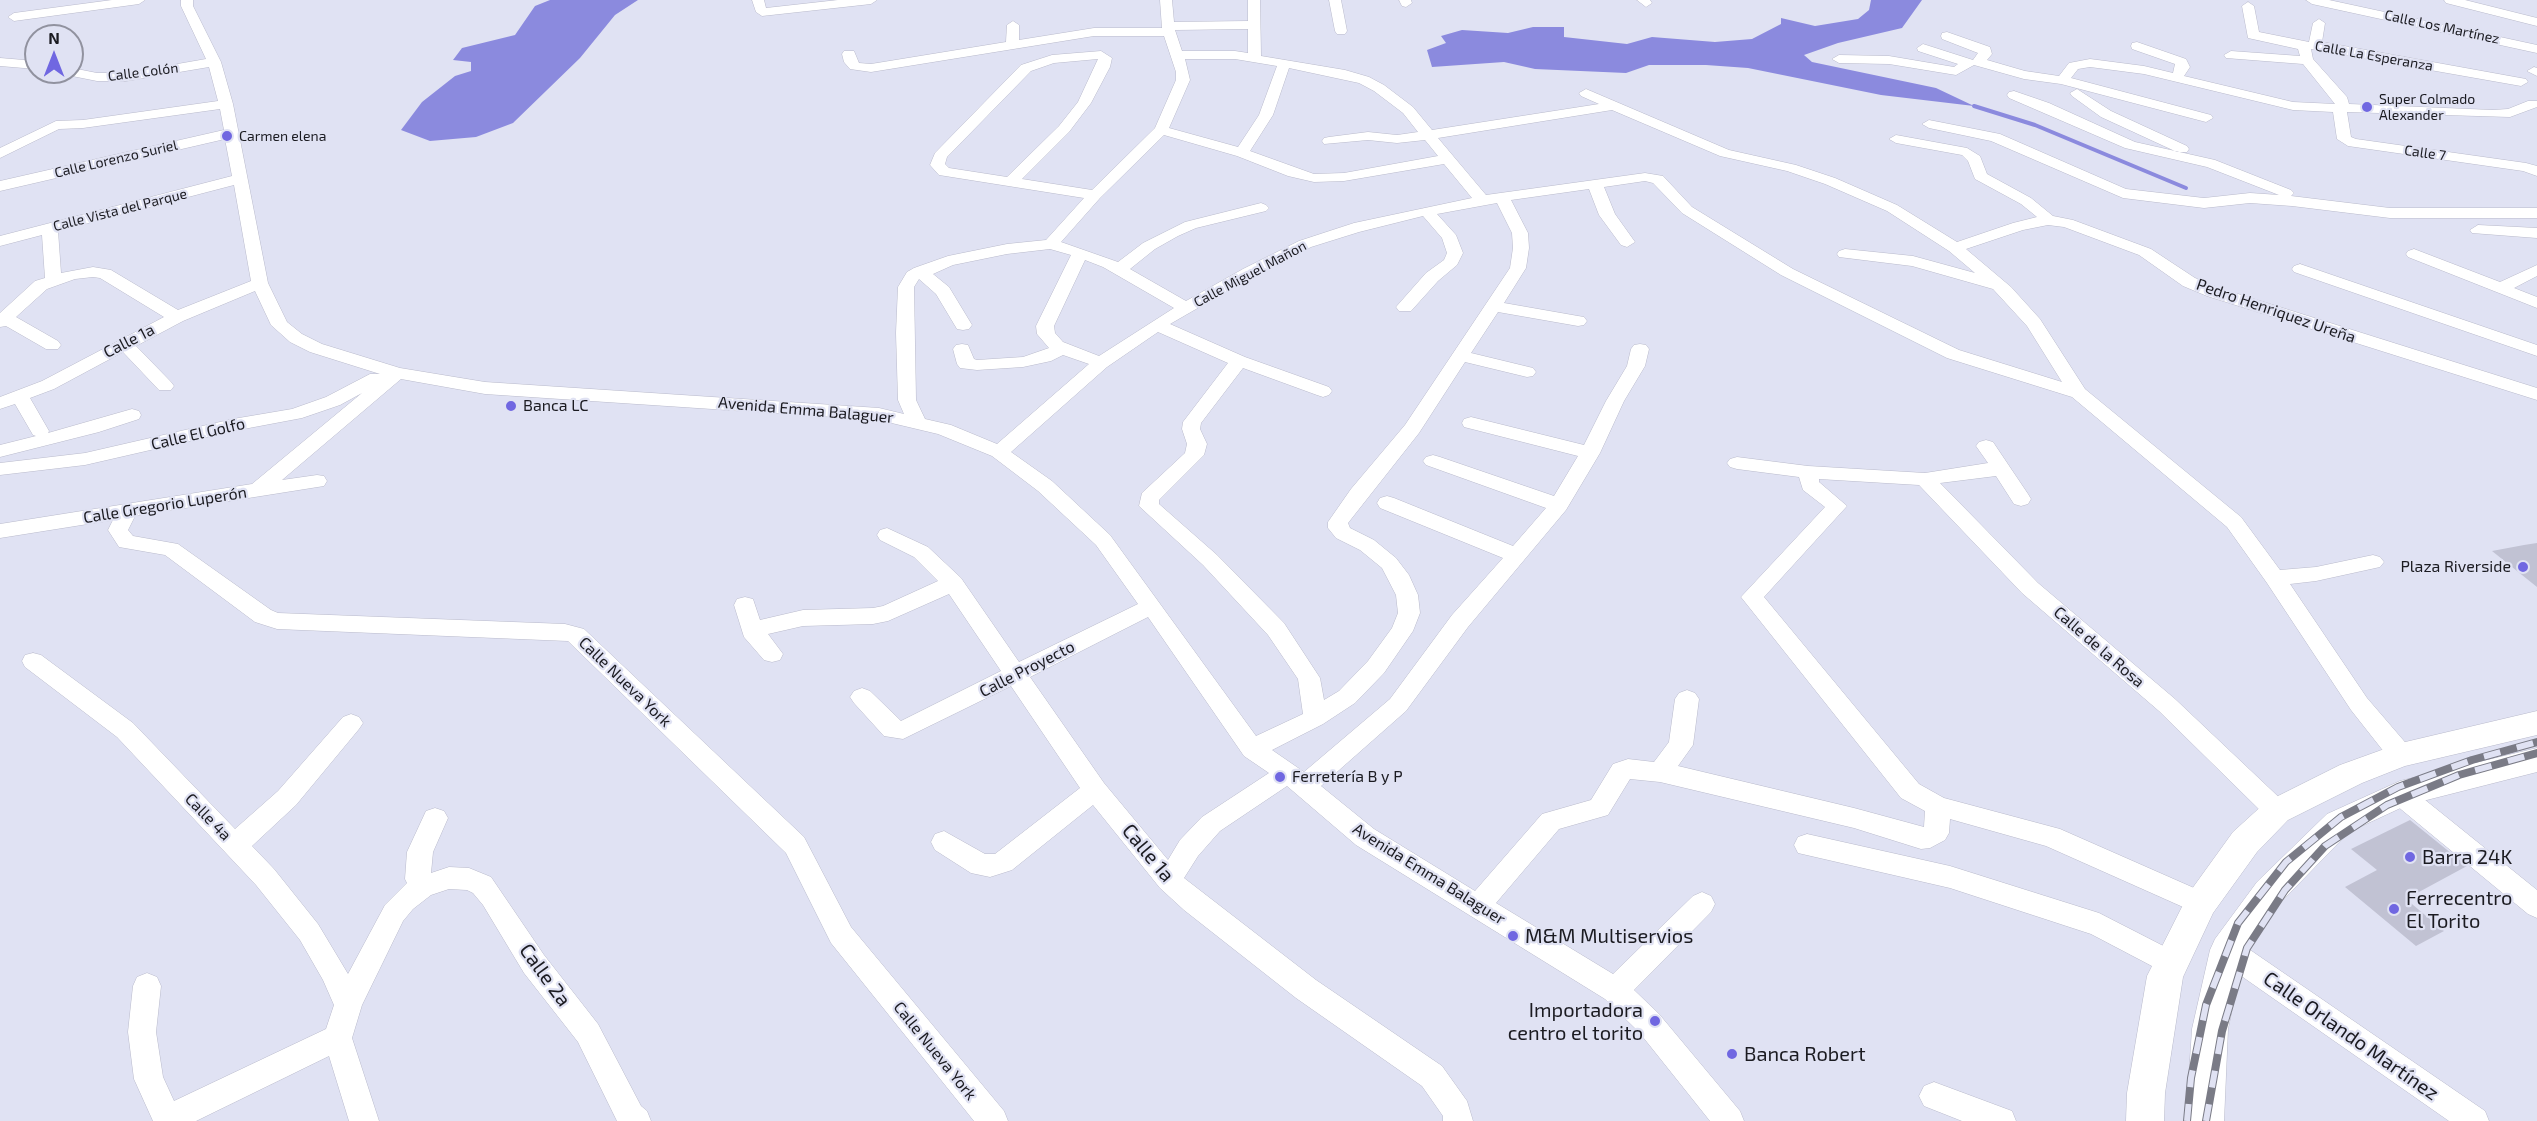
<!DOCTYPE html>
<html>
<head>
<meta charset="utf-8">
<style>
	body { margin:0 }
	#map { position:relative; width:2537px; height:1121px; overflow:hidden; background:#e0e2f3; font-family:"Exo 2",sans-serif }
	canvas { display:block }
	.north { position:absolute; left:24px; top:24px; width:60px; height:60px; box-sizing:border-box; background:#e0e2f3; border:2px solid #91929f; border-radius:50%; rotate:0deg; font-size:16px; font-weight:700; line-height:24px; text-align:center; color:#1b1b21 }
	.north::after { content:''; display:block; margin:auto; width:21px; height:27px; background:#7067e1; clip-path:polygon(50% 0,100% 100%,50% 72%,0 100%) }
</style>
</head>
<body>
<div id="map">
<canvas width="2537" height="1121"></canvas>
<div class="north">N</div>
</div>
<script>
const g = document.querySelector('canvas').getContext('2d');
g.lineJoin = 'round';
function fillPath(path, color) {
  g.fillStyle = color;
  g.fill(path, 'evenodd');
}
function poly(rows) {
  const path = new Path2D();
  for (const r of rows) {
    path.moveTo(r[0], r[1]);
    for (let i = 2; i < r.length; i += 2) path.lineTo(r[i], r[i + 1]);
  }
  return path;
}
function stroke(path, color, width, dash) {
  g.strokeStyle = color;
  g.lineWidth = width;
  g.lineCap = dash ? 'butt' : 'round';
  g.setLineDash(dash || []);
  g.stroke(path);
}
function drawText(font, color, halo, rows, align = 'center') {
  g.font = font + ' "Exo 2",sans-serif';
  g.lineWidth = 4.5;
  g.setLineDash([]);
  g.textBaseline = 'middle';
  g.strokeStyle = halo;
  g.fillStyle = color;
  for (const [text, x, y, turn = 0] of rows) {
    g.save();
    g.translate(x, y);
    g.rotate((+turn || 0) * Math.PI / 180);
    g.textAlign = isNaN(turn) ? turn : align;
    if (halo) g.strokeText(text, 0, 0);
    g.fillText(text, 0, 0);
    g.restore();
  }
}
fillPath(poly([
	[550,0,638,0,615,15,580,58,513,123,476,137,430,141,401,130,422,102,455,76,471,71,471,62,453,60,462,48,515,35,535,6],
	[1871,0,1922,0,1902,28,1838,43,1804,55,1812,62,1936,88,1974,106,1881,95,1748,68,1706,65,1649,65,1626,73,1535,69,1504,62,1432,67,1427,50,1446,43,1441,36,1462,30,1508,33,1533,27,1564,27,1564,37,1627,44,1652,37,1715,42,1752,39,1781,24,1781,18,1815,26,1858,19,1869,10]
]), '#8b8ade');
stroke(poly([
	[1974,106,2035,125,2186,188]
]), '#8b8ade', 4);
fillPath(poly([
	[2537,543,2537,587,2492,551,2524,545],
	[2410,820,2467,866,2406,899,2444,931,2416,946,2345,887,2377,870,2351,849]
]), '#c1c2d3');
const minor = poly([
	[112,0,145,0,139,4,14,21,8,17,14,13,112,0],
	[181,0,193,0,193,6,221,62,233,104,268,283,287,322,302,334,322,344,400,368,485,382,879,408,904,414,898,400,896,333,898,287,907,272,914,268,948,256,1007,244,1046,240,1084,198,939,175,930,165,935,153,1021,65,1052,55,1101,51,1112,58,1110,67,1091,103,1069,132,1022,179,1092,190,1155,128,1176,80,1176,72,1164,36,1094,36,871,72,850,69,844,62,842,54,844,51,854,51,859,63,871,64,1006,42,1007,25,1013,21,1019,25,1019,40,1094,28,1162,28,1160,0,1172,0,1174,22,1248,21,1248,0,1260,0,1261,56,1345,70,1369,77,1384,85,1413,107,1432,130,1599,104,1581,96,1579,93,1586,89,1729,150,1796,165,1835,178,1897,205,1957,242,2013,223,2037,217,2021,204,1975,179,1968,161,1962,155,1896,143,1889,139,1896,135,1967,148,1980,156,1987,174,2031,198,2053,216,2073,220,2151,249,2195,278,2219,288,2537,388,2537,400,2207,296,2183,286,2139,255,2064,227,2048,225,2023,230,1966,249,2011,287,2040,319,2085,389,2241,517,2280,570,2316,567,2373,555,2380,557,2384,562,2380,567,2316,581,2290,584,2367,698,2410,748,2413,755,2410,762,2401,765,2392,762,2351,710,2267,583,2227,527,2072,397,1947,358,1781,275,1682,213,1653,183,1645,181,1604,187,1615,214,1635,242,1627,247,1621,245,1599,215,1589,189,1511,200,1528,233,1529,248,1526,268,1504,303,1578,316,1584,317,1587,321,1584,325,1578,326,1498,312,1471,353,1533,368,1536,372,1533,376,1527,377,1465,362,1419,433,1348,523,1350,528,1374,540,1396,558,1409,575,1418,595,1420,613,1413,631,1384,673,1355,703,1323,724,1272,750,1304,772,1390,699,1452,615,1503,558,1380,508,1377,503,1380,498,1387,496,1394,498,1513,546,1546,508,1426,465,1423,461,1426,457,1433,455,1440,457,1554,496,1578,456,1464,427,1462,423,1464,419,1471,417,1584,445,1606,401,1627,366,1631,349,1634,345,1640,344,1646,345,1649,349,1645,366,1624,401,1600,453,1566,510,1468,627,1406,711,1321,786,1374,829,1475,891,1542,814,1591,800,1613,764,1628,759,1654,762,1669,742,1675,699,1679,693,1687,690,1695,693,1699,699,1693,745,1678,766,1854,808,1924,827,1925,811,1901,798,1741,597,1825,507,1803,490,1799,477,1737,469,1730,467,1727,463,1730,459,1737,457,1808,466,1925,473,1988,463,1976,446,1979,442,1986,440,1993,442,2028,494,2031,499,2028,504,2021,506,2014,504,1996,476,1940,483,2038,583,2175,699,2286,804,2289,811,2286,818,2277,821,2268,818,2159,711,2022,593,1919,485,1819,479,1819,482,1847,506,1764,597,1919,784,1944,798,2060,829,2210,895,2214,903,2210,911,2201,915,2046,846,1950,819,1949,833,1945,840,1930,848,1921,849,1854,828,1660,782,1630,779,1608,815,1559,829,1496,903,1613,974,1693,896,1702,892,1711,896,1715,904,1711,912,1634,990,1659,1014,1740,1111,1744,1121,1710,1121,1639,1032,1605,999,1356,845,1287,786,1220,831,1198,856,1184,878,1316,980,1442,1066,1467,1101,1473,1121,1443,1121,1443,1116,1422,1086,1296,998,1184,910,1160,888,1093,805,1012,870,990,877,971,873,935,850,931,842,935,834,944,831,985,854,995,854,1080,788,1011,686,903,739,884,736,854,703,850,697,854,691,862,688,870,691,901,721,1001,671,949,594,888,621,873,624,803,626,768,634,783,654,780,660,772,662,764,660,744,637,734,605,737,599,745,597,753,599,760,620,803,610,873,608,883,606,938,581,914,557,880,540,877,535,880,530,887,528,928,547,961,578,1019,662,1138,604,1096,545,1038,491,992,456,938,434,879,420,485,394,401,379,282,480,317,475,324,476,327,481,324,486,135,516,128,530,133,536,178,544,271,610,278,613,565,624,584,629,804,837,851,927,1004,1111,1008,1121,974,1121,831,943,786,853,568,641,277,629,255,622,165,555,119,547,108,530,113,520,0,538,0,524,252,484,362,393,340,405,302,418,233,431,85,465,0,475,0,463,85,453,233,419,292,409,326,397,370,374,380,374,310,352,290,342,271,325,255,291,183,321,136,346,171,382,174,386,171,390,159,390,123,352,54,389,30,398,49,431,48,433,132,409,139,411,141,415,139,419,99,432,0,457,0,445,36,436,33,435,15,404,0,409,0,397,42,381,164,317,100,278,93,277,75,279,47,289,16,317,58,341,61,345,58,349,46,349,6,326,0,327,0,313,35,281,45,278,42,235,0,246,0,236,232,176,225,139,0,191,0,181,224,130,220,109,83,128,59,129,0,158,0,148,56,121,83,120,218,101,209,67,126,81,97,81,67,75,65,72,72,72,72,68,97,73,126,73,206,59,181,6,181,0],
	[1248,29,1248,53,1235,51,1182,51,1175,30,1248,29],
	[1098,59,1078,102,1059,126,1007,177,949,168,945,164,947,157,1031,71,1054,63,1098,59],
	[1185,59,1235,59,1277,66,1259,115,1238,147,1169,128,1190,80,1185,59],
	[1289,68,1359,83,1374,91,1403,113,1418,132,1397,135,1368,132,1329,137,1324,138,1322,141,1324,144,1368,140,1397,143,1425,140,1438,156,1344,173,1314,174,1250,151,1273,115,1289,68],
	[1612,110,1720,156,1787,171,1825,184,1887,211,1949,251,1975,273,1913,256,1845,249,1839,251,1837,254,1839,257,1912,266,1993,289,2027,326,2062,382,1959,350,1793,269,1692,207,1663,176,1645,173,1486,195,1438,138,1612,110],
	[1164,135,1237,156,1288,176,1314,182,1344,181,1444,164,1472,198,1354,223,1299,241,1243,269,1186,301,1130,269,1155,249,1178,236,1196,228,1266,211,1269,208,1266,205,1261,203,1185,222,1143,243,1118,262,1061,242,1100,198,1164,135],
	[234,185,251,281,178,310,111,270,93,267,61,273,58,231,234,185],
	[1497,203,1512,233,1513,248,1510,268,1405,425,1351,489,1328,522,1328,528,1336,538,1360,550,1382,568,1396,595,1398,613,1392,628,1368,661,1339,691,1324,700,1320,678,1284,623,1217,555,1159,504,1159,500,1204,455,1207,444,1200,429,1201,423,1243,368,1317,395,1323,397,1329,395,1332,391,1329,387,1245,357,1170,324,1255,275,1311,247,1359,232,1423,216,1442,238,1447,253,1444,260,1426,273,1396,307,1399,311,1411,311,1438,281,1457,265,1463,253,1456,235,1437,214,1497,203],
	[1050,249,1071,255,1036,326,1037,334,1049,348,1023,357,977,360,974,359,968,345,962,344,956,345,953,349,957,364,960,368,977,370,1023,367,1051,361,1063,355,1089,364,997,444,951,425,925,419,916,400,914,287,919,279,936,294,957,329,963,330,969,329,972,325,949,287,933,274,953,265,1007,254,1050,249],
	[1085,260,1103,267,1174,308,1099,356,1063,342,1055,333,1054,326,1085,260],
	[1158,332,1228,363,1183,422,1182,429,1187,444,1185,453,1142,493,1139,506,1203,565,1268,635,1298,679,1303,714,1256,736,1110,535,1052,481,1011,452,1107,367,1158,332],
	[1148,617,1244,756,1269,773,1202,817,1180,840,1168,860,1104,783,1030,677,1148,617],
	[752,0,764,0,766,8,838,0,877,0,871,4,762,16,756,12,752,0],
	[1329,0,1341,0,1347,31,1345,34,1337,34,1335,31,1329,0],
	[1399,0,1411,0,1412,3,1406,7,1402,6,1399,0],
	[1637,0,1650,0,1652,3,1646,7,1637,0],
	[2306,0,2329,0,2537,45,2537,53,2312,4,2306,0],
	[2444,0,2465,0,2537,18,2537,26,2446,3,2444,0],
	[2248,2,2254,6,2259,32,2309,42,2313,23,2319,19,2325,23,2322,42,2526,79,2528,82,2521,86,2311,49,2313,59,2347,97,2349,104,2493,110,2508,109,2528,101,2537,101,2537,107,2510,117,2347,112,2351,137,2356,139,2526,163,2537,166,2537,176,2523,171,2348,146,2337,139,2333,112,2293,110,2144,74,2090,67,2078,69,2071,78,2211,115,2213,118,2206,122,2061,84,2024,79,1974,65,1956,75,1889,64,1839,63,1832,59,1839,55,1889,56,1954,67,1958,64,1918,51,1917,48,1923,44,1973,60,1978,53,1942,39,1941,36,1942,33,1947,32,1990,47,1992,54,1987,60,2025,71,2059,76,2069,63,2090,59,2144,66,2173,73,2175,64,2132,49,2131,46,2132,43,2137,42,2186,59,2190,67,2184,76,2293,102,2335,104,2303,64,2226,58,2224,55,2231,51,2300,56,2298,49,2248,38,2242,6,2248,2],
	[0,58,36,61,36,69,0,66,0,58],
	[2534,67,2537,68,2537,76,2527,71,2534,67],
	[2077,89,2111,111,2187,146,2189,149,2187,152,2177,152,2101,117,2072,96,2070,93,2077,89],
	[2014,91,2049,103,2135,142,2215,160,2291,190,2294,193,2291,196,2390,208,2537,208,2537,218,2390,218,2292,206,2250,203,2204,208,2123,198,1991,141,1929,128,1922,124,1929,120,2000,134,2126,189,2204,198,2250,193,2279,195,2207,167,2125,148,2009,98,2007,95,2009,92,2014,91],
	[2478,225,2537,228,2537,238,2472,233,2470,230,2478,225],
	[2414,249,2500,282,2537,265,2537,276,2514,288,2537,297,2537,308,2408,257,2406,254,2408,251,2414,249],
	[2300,264,2537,345,2537,356,2294,272,2292,269,2294,266,2300,264],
	[33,653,41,655,133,723,235,829,278,791,343,717,351,714,359,717,363,723,359,729,296,805,252,846,274,869,318,924,348,974,385,905,407,883,405,879,407,852,426,811,435,808,444,811,448,818,433,852,431,873,449,867,469,868,491,877,544,955,598,1024,641,1106,647,1111,651,1121,617,1121,578,1042,524,973,483,905,473,893,467,890,449,889,431,895,413,909,403,921,362,1005,352,1038,379,1121,349,1121,329,1056,196,1121,153,1121,134,1079,128,1032,133,986,137,977,147,973,157,977,161,986,156,1032,163,1077,174,1101,326,1029,334,1005,323,980,300,940,256,885,117,737,25,667,22,661,25,655,33,653],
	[2400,784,2409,787,2537,890,2537,918,2528,914,2391,801,2388,794,2391,787,2400,784],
	[1807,834,1950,866,2099,913,2181,955,2185,964,2181,973,2171,976,2091,934,1950,888,1798,853,1794,845,1798,837,1807,834],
	[2227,938,2237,941,2485,1111,2489,1121,2449,1121,2217,959,2213,950,2217,941,2227,938],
	[1934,1082,2012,1111,2016,1121,1962,1121,1924,1106,1919,1096,1924,1086,1934,1082]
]);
const major = poly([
	[2537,711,2537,735,2405,766,2362,783,2288,820,2257,852,2213,913,2183,977,2165,1093,2164,1121,2126,1121,2127,1093,2147,976,2189,893,2233,832,2266,802,2340,765,2401,743,2537,711],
	[2537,748,2537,772,2407,805,2349,832,2281,902,2243,955,2228,1029,2224,1121,2186,1121,2192,1029,2210,950,2215,939,2257,882,2327,814,2400,781,2537,748]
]);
stroke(minor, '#b9bacb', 1);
stroke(major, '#b9bacb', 1);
fillPath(minor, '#fff');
fillPath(major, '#fff');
const rail = poly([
	[2187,1121,2191,1078,2206,1005,2238,923,2286,862,2341,817,2398,787,2472,760,2537,742],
	[2206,1121,2222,1031,2247,948,2285,890,2325,846,2387,805,2459,775,2537,753]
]);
stroke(rail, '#7a7b86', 8);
stroke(rail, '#e0e2f3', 6, [17]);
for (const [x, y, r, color] of [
	[2367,107,6,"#7067e1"],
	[227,136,6,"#7067e1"],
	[511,406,6,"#7067e1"],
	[2523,567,6,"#7067e1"],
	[1280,777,6,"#7067e1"],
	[2410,857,6,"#7067e1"],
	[2394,909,6,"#7067e1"],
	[1513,936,6,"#7067e1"],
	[1655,1021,6,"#7067e1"],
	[1732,1054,6,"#7067e1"]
]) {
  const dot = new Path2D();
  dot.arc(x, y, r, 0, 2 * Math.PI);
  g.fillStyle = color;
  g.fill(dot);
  stroke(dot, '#e0e2f3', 2);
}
drawText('14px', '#1b1b21', '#e0e2f3', [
	["Calle Los Martínez",2442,27,12],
	["Calle La Esperanza",2374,56,10],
	["Calle Colón",143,72,-7],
	["Calle 7",2425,153,8],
	["Calle Lorenzo Suriel",116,159,-13],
	["Calle Vista del Parque",120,210,-14],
	["Calle Miguel Mañon",1250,274,-28]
]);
drawText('14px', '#1b1b21', '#e0e2f3', [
	["Super Colmado",2379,99],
	["Alexander",2379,115],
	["Carmen elena",239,136]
], 'left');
drawText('16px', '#1b1b21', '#e0e2f3', [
	["Pedro Henriquez Ureña",2276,311,19],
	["Calle 1a",129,341,-27],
	["Avenida Emma Balaguer",806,410,5],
	["Calle El Golfo",198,434,-13],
	["Calle Gregorio Luperón",165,505,-9],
	["Calle de la Rosa",2099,647,41],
	["Calle Proyecto",1027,669,-27],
	["Calle Nueva York",625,682,44],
	["Calle 4a",208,817,46],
	["Avenida Emma Balaguer",1429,874,32],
	["Calle Nueva York",935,1051,51]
]);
drawText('16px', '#1b1b21', '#e0e2f3', [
	["Banca LC",523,406],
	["Plaza Riverside",2511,567,"right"],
	["Ferretería B y P",1292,777]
], 'left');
drawText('20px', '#1b1b21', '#e0e2f3', [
	["Calle 1a",1148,853,50],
	["Calle 2a",545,975,54],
	["Calle Orlando Martínez",2351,1036,35]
]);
drawText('20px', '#1b1b21', '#e0e2f3', [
	["Barra 24K",2422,857],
	["Ferrecentro",2406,898],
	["El Torito",2406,921],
	["M&M Multiservios",1525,936],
	["Importadora",1643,1010,"right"],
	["centro el torito",1643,1033,"right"],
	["Banca Robert",1744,1054]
], 'left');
</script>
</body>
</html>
